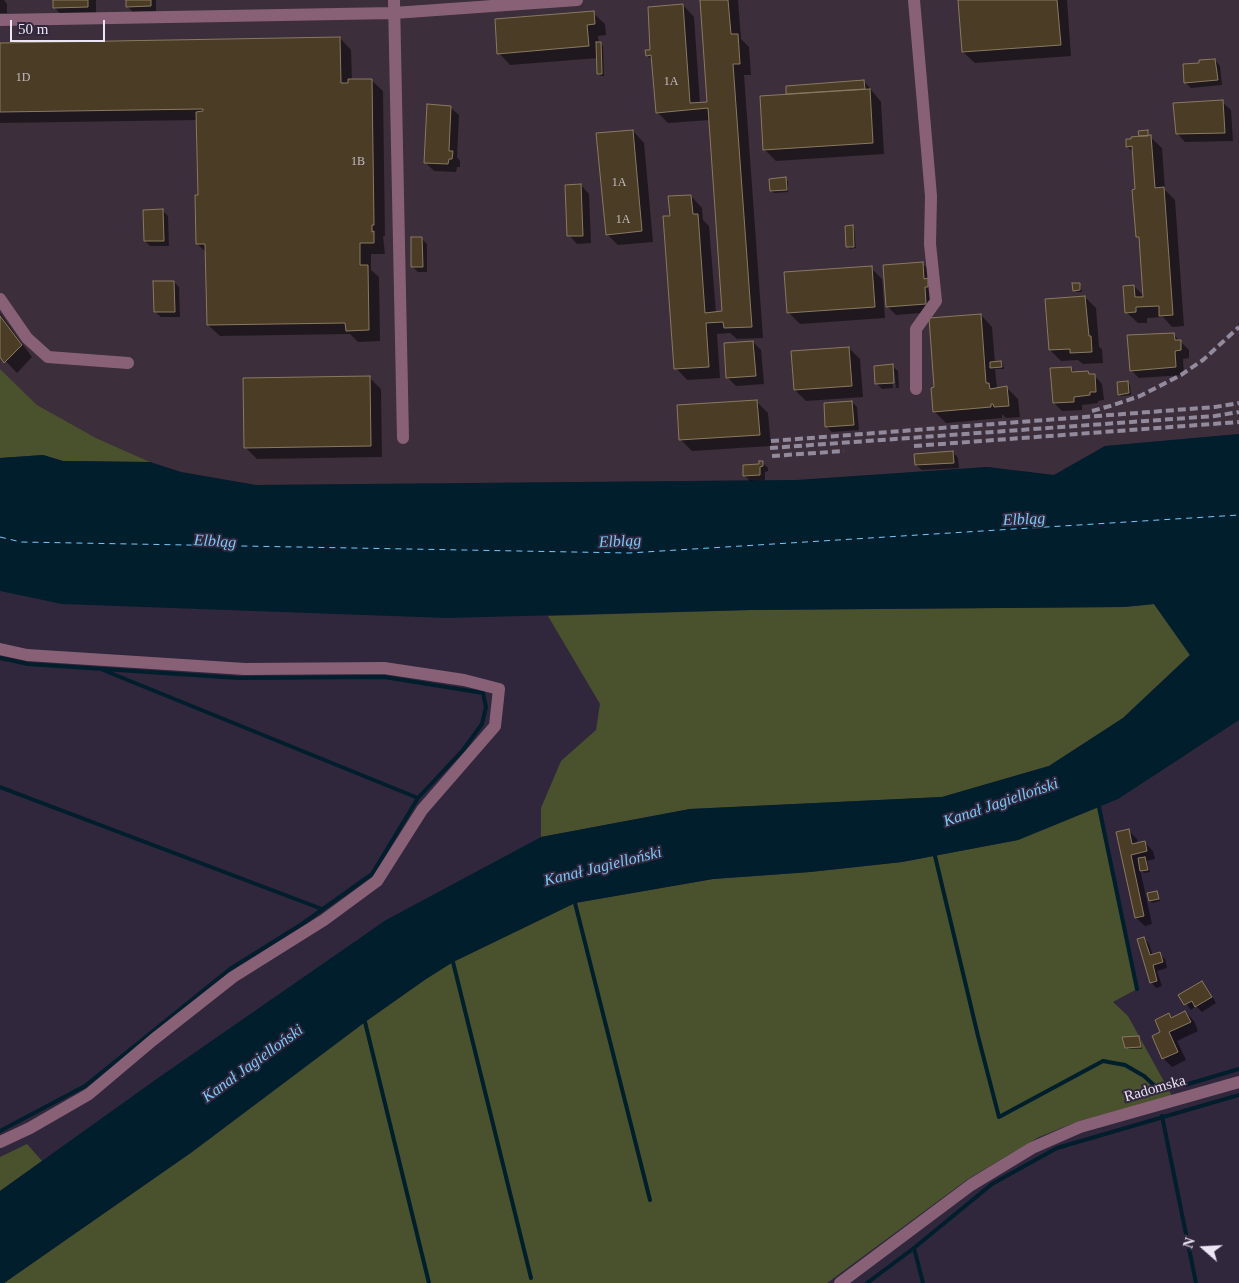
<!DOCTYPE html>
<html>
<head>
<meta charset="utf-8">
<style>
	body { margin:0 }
	#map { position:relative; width:1239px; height:1283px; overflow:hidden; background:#31273d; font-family:Georgia,serif }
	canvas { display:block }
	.north { position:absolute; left:1179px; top:1223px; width:50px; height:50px; -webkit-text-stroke:4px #31273d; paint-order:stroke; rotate:289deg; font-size:14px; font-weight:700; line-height:20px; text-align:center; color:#ebe5f4 }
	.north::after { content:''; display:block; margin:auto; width:18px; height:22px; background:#ebe5f4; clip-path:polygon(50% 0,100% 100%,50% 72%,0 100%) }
	.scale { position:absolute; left:10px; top:20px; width:95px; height:22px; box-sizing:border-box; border:2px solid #ebe5f4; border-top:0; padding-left:6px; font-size:15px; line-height:18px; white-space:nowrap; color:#ebe5f4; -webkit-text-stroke:4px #31273d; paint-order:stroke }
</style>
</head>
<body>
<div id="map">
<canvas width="1239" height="1283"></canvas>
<div class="north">N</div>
<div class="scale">50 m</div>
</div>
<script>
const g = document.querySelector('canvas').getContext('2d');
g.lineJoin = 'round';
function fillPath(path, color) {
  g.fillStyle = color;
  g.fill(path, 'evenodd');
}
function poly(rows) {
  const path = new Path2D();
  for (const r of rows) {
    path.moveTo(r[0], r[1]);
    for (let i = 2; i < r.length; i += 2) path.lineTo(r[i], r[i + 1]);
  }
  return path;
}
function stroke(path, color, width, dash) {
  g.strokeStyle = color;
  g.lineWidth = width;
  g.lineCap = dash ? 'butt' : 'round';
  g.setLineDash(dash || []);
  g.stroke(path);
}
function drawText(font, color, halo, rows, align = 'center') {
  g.font = font + ' Georgia,serif';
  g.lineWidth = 4;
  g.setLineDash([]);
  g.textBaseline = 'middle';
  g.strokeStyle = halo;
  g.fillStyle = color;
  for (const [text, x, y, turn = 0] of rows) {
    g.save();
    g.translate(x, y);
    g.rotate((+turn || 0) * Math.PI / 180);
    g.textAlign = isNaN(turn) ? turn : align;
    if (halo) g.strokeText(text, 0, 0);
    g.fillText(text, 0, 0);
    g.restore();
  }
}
fillPath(poly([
	[0,0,1239,0,1239,434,1105,446,1054,475,987,467,797,480,256,485,181,472,150,462,96,438,37,405,0,369]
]), '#3d2e3b');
fillPath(poly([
	[0,369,37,405,96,438,150,462,63,461,43,455,0,458],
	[1154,604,1190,655,1123,718,1049,766,942,797,690,809,541,837,541,808,561,761,596,730,600,704,548,616,750,610,1124,607],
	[1099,807,1137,989,1113,1002,1128,1016,1172,1096,1079,1121,1039,1137,968,1179,827,1283,4,1283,192,1152,365,1022,426,979,453,962,575,903,713,879,810,872,902,862,928,857,1018,840],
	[27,1144,42,1161,0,1191,0,1157]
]), '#49522d');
fillPath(poly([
	[1239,434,1239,720,1118,799,1018,840,902,862,810,872,713,879,575,903,453,962,426,979,365,1022,192,1152,4,1283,0,1283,0,1191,158,1078,386,920,541,837,690,809,942,797,1049,766,1123,718,1190,655,1154,604,1124,607,749,610,447,618,62,604,0,591,0,458,43,455,63,461,150,462,181,472,256,485,797,480,987,467,1054,475,1105,446]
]), '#011e2d');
fillPath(poly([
	[0,0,4,0,7,4,7,13,0,13],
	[54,0,96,0,96,15,62,16,54,7],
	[127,0,156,0,156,11,133,12,127,6],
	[701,0,738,0,741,39,749,47,751,75,744,75,763,338,737,339,730,333,717,334,720,378,687,380,676,368,671,217,691,196,702,208,703,220,709,226,716,313,724,312,710,120,668,123,657,112,653,61,647,55,652,51,683,5,694,17,700,104,709,103],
	[960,0,1067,0,1071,56,975,63,963,52],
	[593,13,605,24,606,35,598,36,599,43,603,46,604,76,601,76,598,74,598,58,510,65,499,53],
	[340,38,351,50,352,80,371,80,383,91,385,236,383,236,385,254,371,254,371,270,379,277,380,341,358,342,350,334,220,336,208,325,207,253,197,244,199,197,198,120,0,123,0,44],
	[1215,60,1220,66,1222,85,1191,88,1185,82,1200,64],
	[864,81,881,102,884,154,776,161,764,149,788,95,787,87],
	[1222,102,1231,110,1233,141,1185,142,1177,133],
	[450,107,459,115,457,157,460,161,460,167,457,167,456,172,434,171,425,162],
	[633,131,644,143,653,242,618,245,607,234],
	[1140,132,1147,132,1150,137,1162,148,1165,190,1175,200,1184,326,1172,327,1163,317,1147,318,1147,323,1138,323,1126,312,1134,286,1144,296,1140,239,1137,236,1137,191,1133,152,1127,146,1140,137],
	[785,179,788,181,788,192,774,193,771,191],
	[581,185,589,194,591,243,577,244,569,235],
	[163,211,168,216,169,246,150,246,145,241],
	[852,227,854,229,856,248,850,249,847,246],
	[422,239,427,244,427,272,418,272,412,266],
	[922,263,931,272,934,312,896,315,888,307],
	[871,268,882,279,885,318,800,324,789,313],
	[174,282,179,287,180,317,161,317,155,312],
	[1079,284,1081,287,1082,292,1077,292,1074,290],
	[1085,297,1096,308,1099,347,1102,349,1103,363,1083,364,1078,360,1061,361,1050,350],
	[0,313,32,357,17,373,0,355],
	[981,315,992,327,995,363,1001,362,1003,364,1004,369,995,369,997,389,1007,388,1018,399,1020,417,1006,418,1002,414,1002,418,946,423,934,411,936,388],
	[1173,334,1189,350,1189,358,1183,359,1184,375,1139,378,1131,370],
	[753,342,761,350,764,384,736,386,728,378],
	[849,348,860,359,863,397,806,401,795,390],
	[892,366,898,371,899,388,896,388,894,370,892,370,893,388,882,389,876,383],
	[1071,368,1076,373,1088,372,1091,375,1094,375,1102,384,1104,400,1098,401,1098,403,1082,405,1082,410,1062,411,1054,403],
	[369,377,381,389,382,457,257,459,246,448],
	[1127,382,1130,385,1131,395,1121,396,1119,394],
	[757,402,768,413,771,446,692,451,681,440,679,407],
	[852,402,857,407,859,430,832,432,826,426],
	[953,452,958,458,959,468,922,470,916,465],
	[762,462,768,468,768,471,765,472,765,480,750,481,745,476],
	[1128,830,1137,839,1138,844,1144,842,1153,851,1155,859,1147,861,1150,872,1144,873,1140,869,1152,924,1145,926,1136,918],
	[1156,892,1160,901,1152,903,1150,901],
	[1144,938,1149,944,1153,956,1159,954,1165,959,1167,968,1157,971,1162,986,1156,988,1151,982],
	[1202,982,1207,988,1216,1003,1202,1012,1196,1006,1191,1010,1180,995],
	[1185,1012,1194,1021,1198,1031,1177,1041,1186,1060,1172,1067,1163,1058,1162,1033,1169,1015,1172,1018],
	[1139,1037,1141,1040,1142,1049,1129,1049,1126,1047]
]), '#0007');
stroke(poly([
	[0,658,28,664,238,678,384,677,483,693,486,707,482,724,463,750,418,798,372,874,302,924,230,969,85,1086,0,1131],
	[103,670,418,798],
	[0,787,322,909],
	[1099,807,1137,989],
	[935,856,978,1036,999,1117,1103,1061,1125,1065,1144,1076,1156,1087],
	[575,903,650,1200],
	[453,962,531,1278],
	[365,1022,429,1283],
	[1185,1085,1239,1069],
	[1162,1116,1196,1283],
	[914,1248,923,1283],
	[867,1283,914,1248,992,1184,1057,1148,1239,1095]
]), '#011e2d', 4);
stroke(poly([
	[0,537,21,542,629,553,1239,515]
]), '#77c9f9', 1, [6, 5]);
const building = poly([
	[53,0,88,0,88,7,53,8,53,0],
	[126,0,151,0,151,6,126,7,126,0],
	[700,0,728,0,731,34,738,34,740,64,733,64,752,327,724,328,723,322,706,323,709,367,674,369,663,216,670,216,668,196,691,195,693,214,698,214,705,313,722,311,708,108,656,113,651,55,646,56,645,50,650,50,648,7,683,4,690,103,707,102,700,0],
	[958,0,1057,0,1061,45,962,52,958,0],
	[594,11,595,24,587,25,589,46,497,54,495,19,594,11],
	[340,37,341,83,348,83,348,79,372,79,374,225,372,225,372,232,374,231,374,243,360,243,360,265,368,265,369,330,346,331,345,323,207,325,205,244,196,244,195,195,198,195,196,112,203,111,203,109,0,112,0,43,340,37],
	[596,42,601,42,602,74,597,74,596,42],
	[1215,59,1218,80,1184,83,1183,64,1199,63,1199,60,1215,59],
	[864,80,865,89,786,94,786,86,864,80],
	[870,89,873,143,763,150,760,96,870,89],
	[1223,100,1225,133,1176,134,1173,103,1223,100],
	[427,104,451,106,449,151,453,151,452,159,449,159,448,164,424,163,427,104],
	[633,130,642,231,606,235,596,133,633,130],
	[1148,130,1148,136,1139,136,1138,131,1148,130],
	[1151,135,1155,188,1164,187,1173,315,1159,316,1159,306,1136,307,1136,312,1125,313,1123,286,1134,285,1135,297,1143,297,1139,237,1136,237,1132,190,1135,189,1132,146,1126,147,1126,139,1131,139,1131,137,1151,135],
	[786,177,787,190,770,191,769,179,786,177],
	[581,184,583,236,567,236,565,185,581,184],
	[163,209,164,241,144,241,143,210,163,209],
	[853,225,854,247,846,247,845,226,853,225],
	[411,237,422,237,423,267,411,267,411,237],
	[923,262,924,279,928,278,928,287,925,287,926,304,886,307,883,265,923,262],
	[872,266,875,307,787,313,784,272,872,266],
	[153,281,174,281,175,312,154,312,153,281],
	[1072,283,1080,283,1080,290,1073,291,1072,283],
	[1085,296,1089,336,1091,336,1092,352,1070,353,1070,349,1049,350,1045,299,1085,296],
	[981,314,986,383,989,383,990,389,1007,386,1009,406,994,407,993,404,991,404,991,407,933,412,931,388,934,387,929,318,981,314],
	[0,316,22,345,4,363,0,357,0,316],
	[1174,333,1175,340,1181,340,1181,350,1175,351,1176,367,1130,371,1127,335,1174,333],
	[753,341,756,376,726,378,724,343,753,341],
	[849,347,852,386,794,390,791,351,849,347],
	[1001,361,1002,367,990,368,990,362,1001,361],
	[893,364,894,383,875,384,874,366,893,364],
	[1071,367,1072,372,1088,371,1089,374,1095,374,1096,392,1090,392,1090,395,1074,397,1074,402,1053,403,1050,368,1071,367],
	[370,376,371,446,244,448,243,378,370,376],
	[1128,381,1129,393,1118,395,1117,382,1128,381],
	[757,400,760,435,679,440,677,405,757,400],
	[852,401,854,425,825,427,824,403,852,401],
	[953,451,954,463,915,465,914,454,953,451],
	[759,461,763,461,763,466,760,467,760,475,743,476,743,465,759,464,759,461],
	[1129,829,1132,844,1145,841,1147,851,1131,855,1144,916,1135,918,1116,832,1129,829],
	[1145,857,1148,870,1140,871,1138,858,1145,857],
	[1157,891,1159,899,1149,901,1147,893,1157,891],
	[1144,937,1150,955,1160,952,1163,962,1153,965,1157,981,1150,983,1137,939,1144,937],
	[1202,981,1212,997,1195,1007,1192,1001,1184,1005,1178,995,1202,981],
	[1185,1011,1191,1022,1169,1032,1178,1052,1162,1059,1152,1036,1160,1032,1155,1020,1169,1013,1171,1018,1185,1011],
	[1139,1036,1141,1047,1125,1048,1122,1037,1139,1036]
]);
fillPath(building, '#4b3d25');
stroke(building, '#897960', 1);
stroke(poly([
	[394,0,403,438],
	[914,0,931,196,930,244,936,301,916,329,916,389],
	[0,20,394,13,577,0],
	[0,299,27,338,48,357,128,363],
	[0,649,27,655,245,669,384,668,464,680,499,689,495,726,422,810,377,881,324,920,233,977,153,1040,89,1094,30,1128,0,1142],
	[840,1283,971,1185,1032,1148,1080,1127,1239,1082]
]), '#896177', 12);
stroke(poly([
	[1092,411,1110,406,1140,396,1181,375,1203,360,1239,327],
	[771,441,1215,407,1239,403],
	[914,446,1239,422],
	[770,448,1215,416,1239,412],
	[772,456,844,451]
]), '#928b9d', 4, [8, 4]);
drawText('12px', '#c3bbc0', null, [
	["1D",23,78],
	["1A",671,82],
	["1B",358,162],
	["1A",619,183],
	["1A",623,220]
]);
drawText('15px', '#ebe5f4', '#31273d', [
	["Radomska",1155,1089,-16]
]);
drawText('italic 16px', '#77c9f9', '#31273d', [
	["Elbląg",1024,520,-3],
	["Elbląg",215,542,3],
	["Elbląg",620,542,-3],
	["Kanał Jagielloński",1001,803,-19],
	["Kanał Jagielloński",603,867,-14],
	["Kanał Jagielloński",253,1064,-36]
]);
</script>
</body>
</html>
